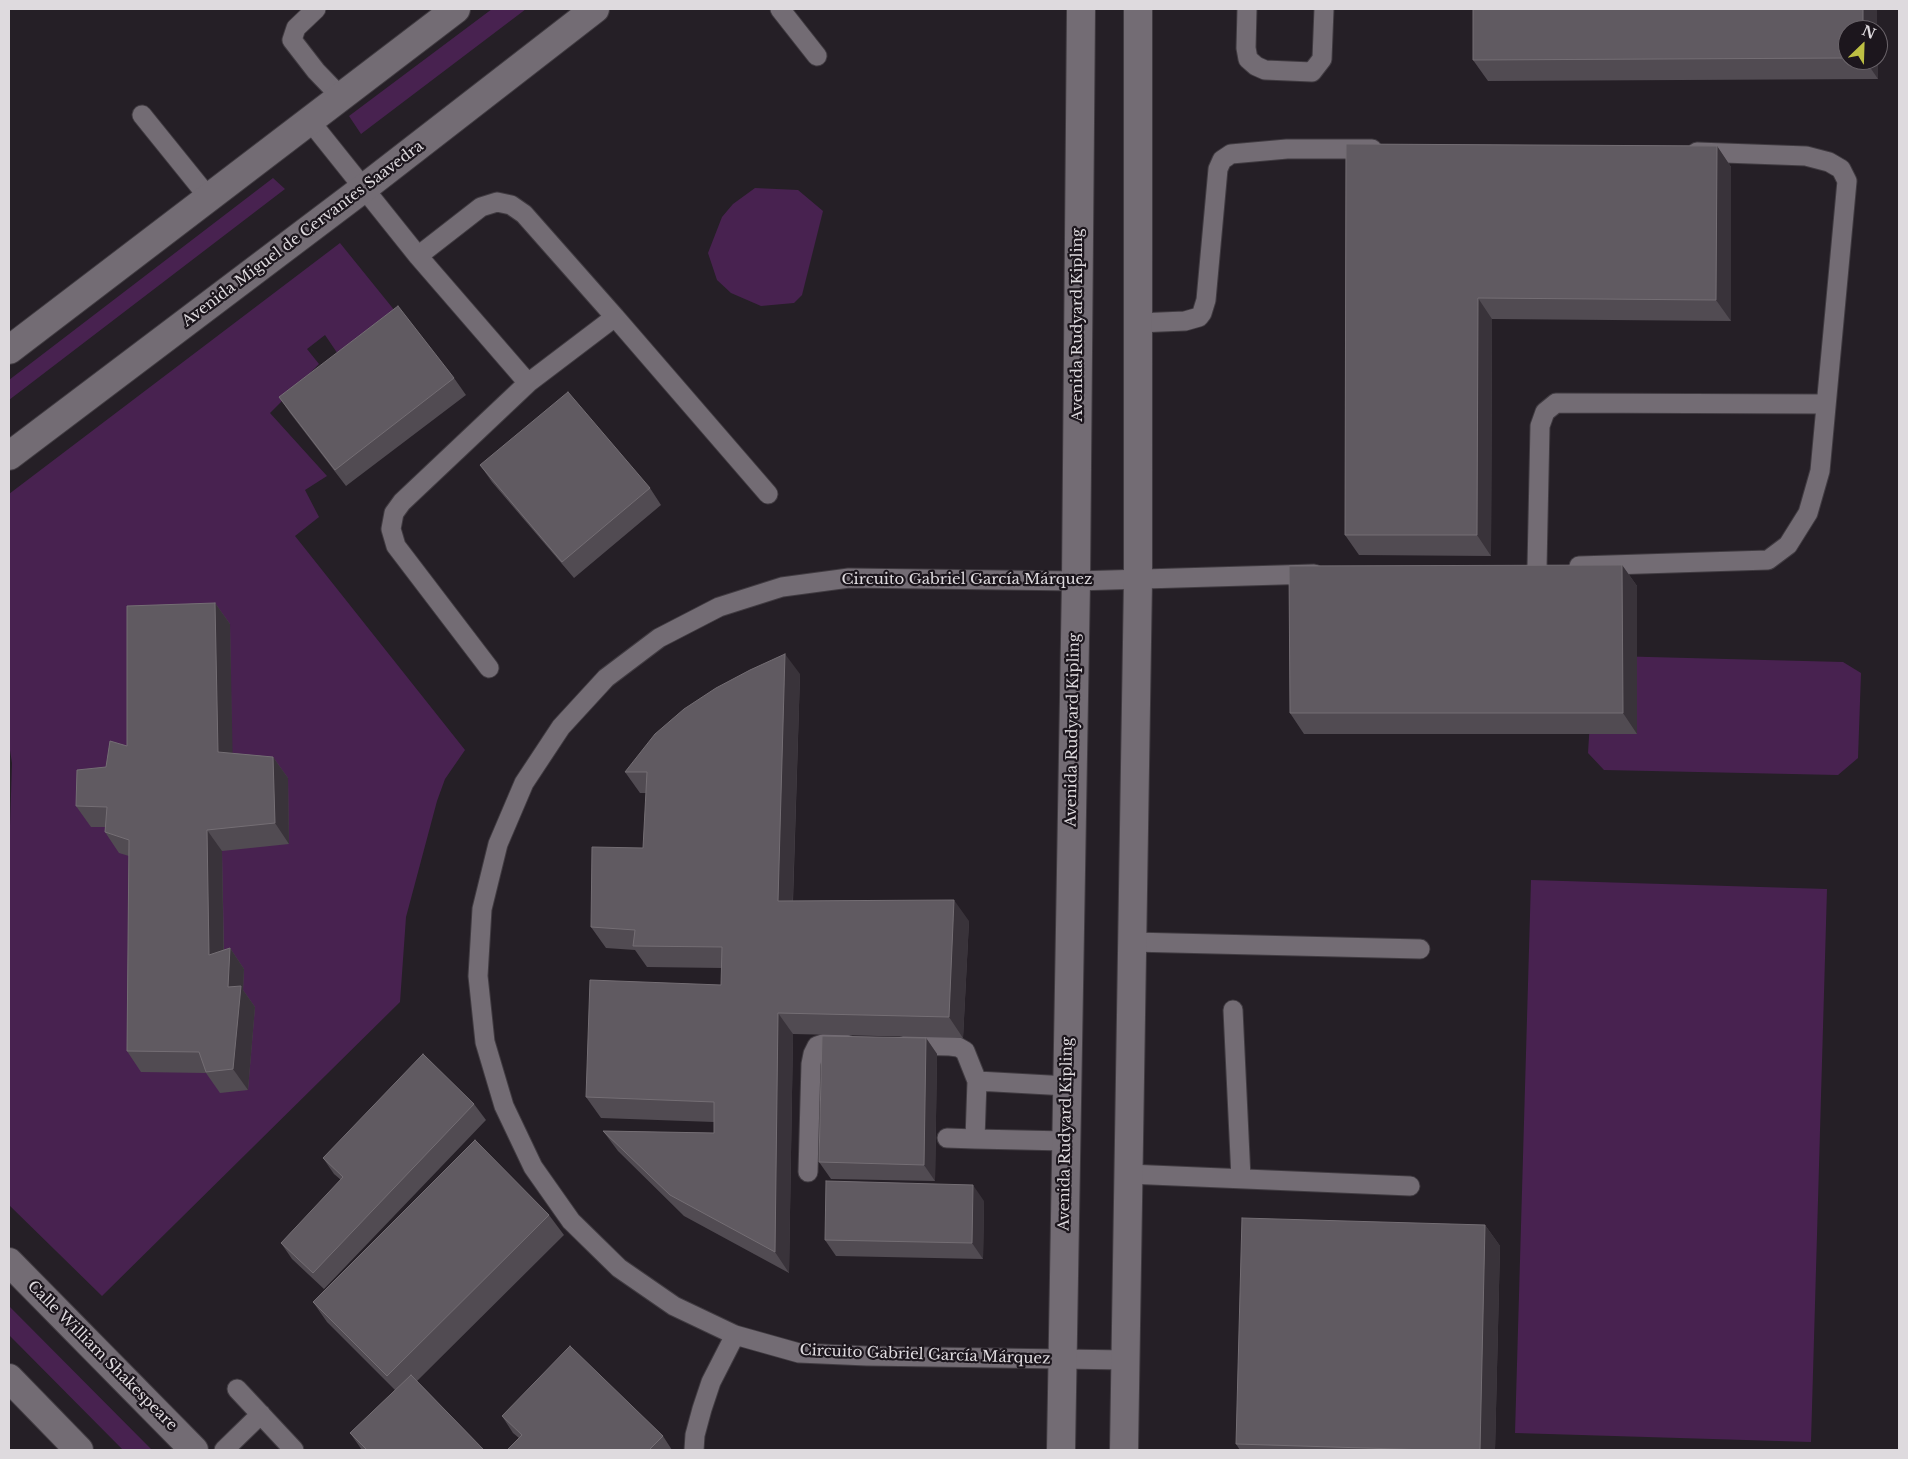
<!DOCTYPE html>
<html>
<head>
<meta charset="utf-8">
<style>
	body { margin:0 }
	#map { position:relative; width:1908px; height:1459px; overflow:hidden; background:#251f26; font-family:"Libre Baskerville",serif }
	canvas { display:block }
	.frame { position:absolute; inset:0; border:10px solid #dedade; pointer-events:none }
	.north { position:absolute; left:1838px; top:20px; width:50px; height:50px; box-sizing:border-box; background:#1c161d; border:1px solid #6a646a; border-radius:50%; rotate:24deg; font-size:14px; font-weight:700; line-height:20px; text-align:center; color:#dedade }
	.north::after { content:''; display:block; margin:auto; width:18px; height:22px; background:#bdbf43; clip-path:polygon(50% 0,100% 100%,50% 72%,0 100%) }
</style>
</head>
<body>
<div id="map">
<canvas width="1908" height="1459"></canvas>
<div class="frame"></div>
<div class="north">N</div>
</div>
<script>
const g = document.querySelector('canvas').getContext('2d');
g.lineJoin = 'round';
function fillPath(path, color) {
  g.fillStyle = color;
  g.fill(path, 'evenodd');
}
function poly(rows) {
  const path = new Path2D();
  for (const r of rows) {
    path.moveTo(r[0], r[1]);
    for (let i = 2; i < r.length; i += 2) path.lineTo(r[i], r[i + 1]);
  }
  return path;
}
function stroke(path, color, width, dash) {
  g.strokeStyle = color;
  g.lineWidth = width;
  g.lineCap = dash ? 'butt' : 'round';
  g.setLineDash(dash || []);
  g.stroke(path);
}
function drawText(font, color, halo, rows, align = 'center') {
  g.font = font + ' "Libre Baskerville",serif';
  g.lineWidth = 4.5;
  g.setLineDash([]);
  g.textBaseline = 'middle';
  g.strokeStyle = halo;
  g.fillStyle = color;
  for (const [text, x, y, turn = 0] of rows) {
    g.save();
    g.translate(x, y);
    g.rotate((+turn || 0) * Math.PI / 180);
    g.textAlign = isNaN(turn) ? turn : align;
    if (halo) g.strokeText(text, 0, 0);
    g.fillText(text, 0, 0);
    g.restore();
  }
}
fillPath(poly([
	[492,9,526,9,361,134,349,116],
	[273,178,285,189,9,400,9,380],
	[755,188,798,190,823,211,802,295,794,303,761,306,731,293,717,280,708,253,722,217,733,204],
	[340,243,395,311,342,360,325,335,307,349,319,364,270,413,327,476,305,490,319,517,295,536,465,750,445,779,437,801,406,917,400,1002,102,1296,9,1205,9,857,12,763,9,744,9,494],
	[1611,656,1843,662,1861,673,1858,758,1838,775,1604,770,1588,753,1593,672],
	[1531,880,1827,889,1811,1442,1515,1433],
	[9,1306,152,1450,123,1450,9,1335]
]), '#482250');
const lane = poly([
	[316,9,296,28,292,40,316,71,341,97],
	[780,9,817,56],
	[1247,9,1246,48,1248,59,1256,66,1265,70,1312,72,1322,59,1324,9],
	[142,115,209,198],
	[310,121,418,256,528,383,615,317,768,494],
	[418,256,481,207,497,202,511,205,524,214,615,317],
	[1138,323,1185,321,1199,317,1202,313,1206,300,1218,169,1222,160,1231,154,1287,149,1372,149],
	[1579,566,1768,560,1788,545,1808,513,1820,471,1847,181,1841,169,1829,162,1806,156,1697,152],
	[1537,567,1540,426,1545,412,1556,403,1826,404],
	[489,668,396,546,391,529,394,513,402,502,528,383],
	[1132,942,1420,949],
	[1233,1010,1241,1178],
	[906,1045,950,1046,958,1047,965,1051,977,1081,1067,1086],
	[977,1081,975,1139,1066,1141],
	[947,1138,975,1139],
	[808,1172,811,1064,813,1054,817,1046,826,1043,846,1044],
	[1128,1174,1410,1186],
	[1126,1360,867,1356,799,1353,735,1335,674,1306,619,1268,571,1221,533,1167,504,1106,485,1042,478,976,482,909,498,844,524,783,561,727,606,678,659,638,719,607,782,587,849,578,1076,581,1314,574],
	[237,1389,294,1450],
	[224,1450,261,1414],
	[694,1450,695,1435,702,1409,711,1382,735,1335]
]);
const secondary = poly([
	[9,350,456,9],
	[9,456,364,188,595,9],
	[9,1262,194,1450],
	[9,1378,79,1450],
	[1061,1450,1076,581,1081,9],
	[1124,1450,1138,580,1138,9]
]);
stroke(lane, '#403b41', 21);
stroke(secondary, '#403b41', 30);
stroke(lane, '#736c74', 19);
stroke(secondary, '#736c74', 28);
fillPath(poly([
	[1384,9,1877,9,1877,30,1848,30,1848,60,1878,60,1878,79,1488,81,1473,60,1473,9,1384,10],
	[1346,144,1717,146,1731,167,1731,321,1492,319,1491,556,1359,555,1345,535],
	[454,378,466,395,346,486,290,413,279,397],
	[480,465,650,488,661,505,574,578,492,482],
	[1622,565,1637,586,1637,734,1304,734,1290,713],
	[215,603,230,624,232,753,273,757,288,778,289,844,222,851,224,950,230,948,244,969,243,990,255,1007,248,1090,220,1093,206,1073,141,1072,127,1051,129,856,119,853,105,832,105,827,91,827,76,806,106,767,127,746],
	[800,674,793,901,969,921,963,1038,793,1034,789,1273,684,1216,618,1151,603,1131,714,1133,714,1122,601,1118,586,1097,721,985,722,968,647,967,635,950,606,948,591,927,643,848,646,793,640,793,625,772],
	[926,1038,937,1054,935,1181,831,1179,819,1162],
	[474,1104,486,1120,324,1289,292,1259,281,1243,341,1180,334,1174,323,1158],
	[984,1201,983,1259,836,1256,825,1240],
	[549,1215,564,1235,417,1381,484,1450,362,1450,350,1433,395,1390,327,1322,313,1302],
	[1485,1225,1500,1246,1495,1450,1240,1450,1236,1444],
	[502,1416,663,1436,672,1450,507,1450,519,1438,513,1433]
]), '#514b52');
fillPath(poly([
	[1863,9,1877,9,1877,30,1863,30],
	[1865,60,1878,60,1878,79],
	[1717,146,1731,167,1731,321,1716,300],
	[1478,298,1492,319,1491,556,1477,535],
	[1622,565,1637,586,1637,734,1623,713],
	[215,603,230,624,233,772,218,752],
	[785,654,800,674,792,922,778,901],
	[273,757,288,778,289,844,275,823],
	[207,830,222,851,224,976,209,955],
	[954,900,969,921,963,1038,949,1017],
	[230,948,244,969,243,990,255,1007,248,1090,233,1069,228,987],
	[778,1013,793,1034,789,1273,775,1252],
	[926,1038,937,1054,935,1181,924,1165],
	[973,1185,984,1201,983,1259,972,1243],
	[1485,1225,1500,1246,1495,1450,1480,1450]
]), '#39333a');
const building = poly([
	[1473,9,1863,9,1863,30,1848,30,1848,58,1473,60,1473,9],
	[1346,144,1717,146,1716,300,1478,298,1477,535,1345,535,1346,144],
	[398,306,454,378,335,470,279,397,398,306],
	[568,392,650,488,562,562,480,465,568,392],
	[1622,565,1623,713,1290,713,1289,566,1622,565],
	[215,603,218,752,273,757,275,823,207,830,209,955,230,948,228,987,241,986,233,1069,206,1072,199,1052,127,1051,129,840,105,832,107,807,76,806,77,770,106,767,110,741,127,746,127,606,215,603],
	[785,654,778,901,954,900,949,1017,778,1013,775,1252,670,1195,603,1131,714,1133,714,1102,586,1097,590,980,721,985,722,947,633,946,635,930,591,927,592,847,643,848,647,772,625,772,655,734,684,709,716,688,750,670,785,654],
	[822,1036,926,1038,924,1165,819,1162,822,1036],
	[423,1054,474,1104,313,1273,281,1243,343,1177,323,1158,423,1054],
	[475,1140,549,1215,387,1376,313,1302,475,1140],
	[826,1181,973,1185,972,1243,825,1240,826,1181],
	[1242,1218,1485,1225,1480,1450,1429,1450,1236,1444,1242,1218],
	[570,1346,663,1436,649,1450,507,1450,522,1435,502,1416,570,1346],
	[411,1375,484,1450,367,1450,350,1433,411,1375]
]);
fillPath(building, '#605a61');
stroke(building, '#746e74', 1);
drawText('15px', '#dedade', '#1c161d', [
	["Avenida Miguel de Cervantes Saavedra",303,234,-37],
	["Avenida Rudyard Kipling",1078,325,-90],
	["Circuito Gabriel García Márquez",967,580],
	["Avenida Rudyard Kipling",1073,730,-89],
	["Avenida Rudyard Kipling",1066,1134,-89],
	["Circuito Gabriel García Márquez",925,1355,2],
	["Calle William Shakespeare",102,1356,45]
]);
</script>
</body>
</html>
